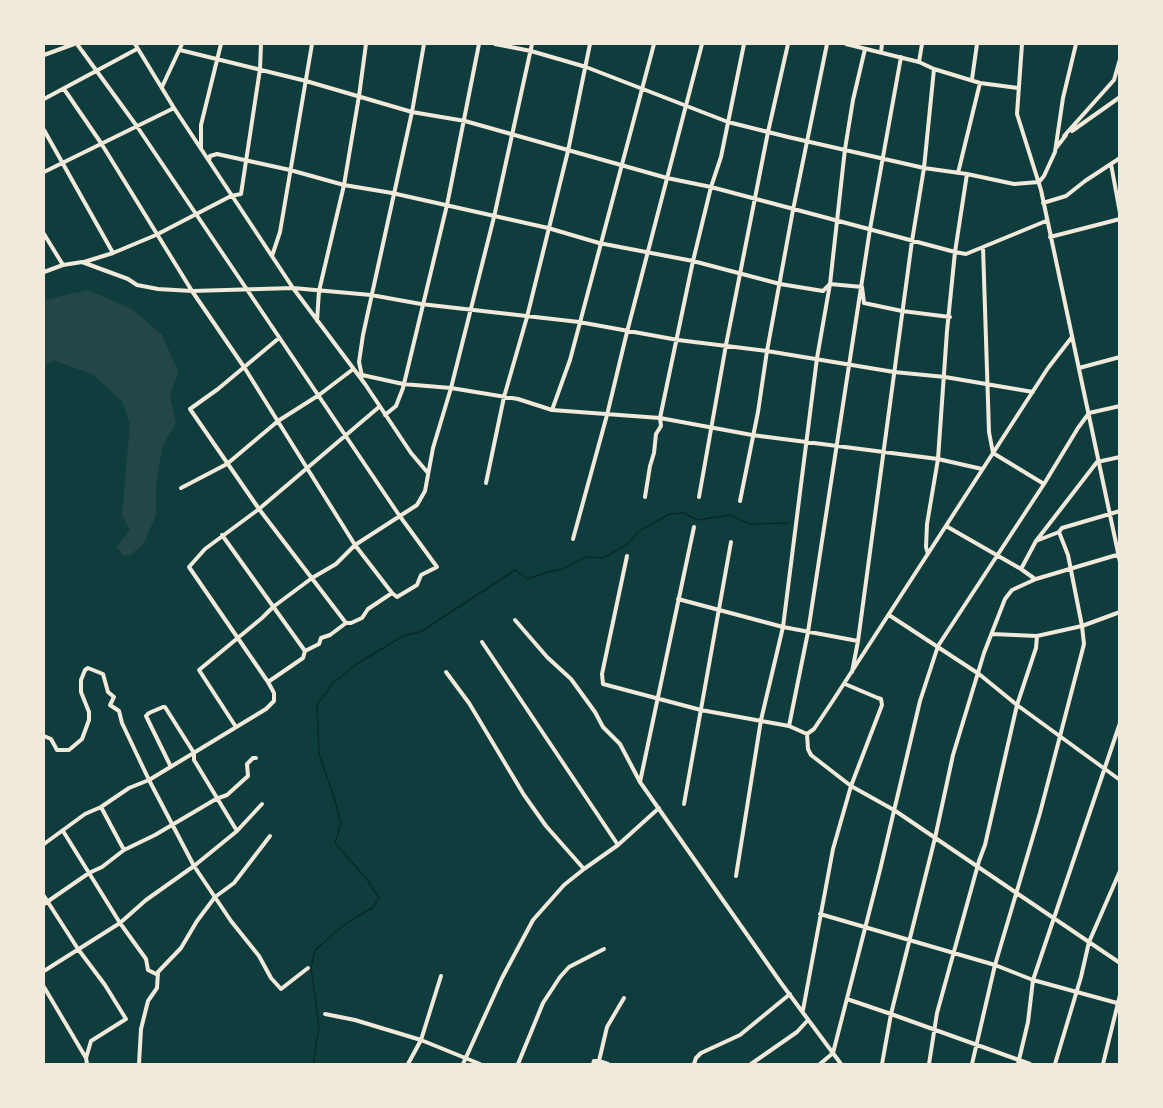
<!DOCTYPE html>
<html>
<head>
<meta charset="utf-8">
<style>
	body { margin:0 }
	#map { position:relative; width:1163px; height:1108px; overflow:hidden; background:#0f3d3e; font-family:"PT Sans Narrow",sans-serif }
	canvas { display:block }
	.frame { position:absolute; inset:0; border:45px solid #f1e9da; pointer-events:none }
</style>
</head>
<body>
<div id="map">
<canvas width="1163" height="1108"></canvas>
<div class="frame"></div>
</div>
<script>
const g = document.querySelector('canvas').getContext('2d');
g.lineJoin = 'round';
function fillPath(path, color) {
  g.fillStyle = color;
  g.fill(path, 'evenodd');
}
function poly(rows) {
  const path = new Path2D();
  for (const r of rows) {
    path.moveTo(r[0], r[1]);
    for (let i = 2; i < r.length; i += 2) path.lineTo(r[i], r[i + 1]);
  }
  return path;
}
function stroke(path, color, width, dash) {
  g.strokeStyle = color;
  g.lineWidth = width;
  g.lineCap = dash ? 'butt' : 'round';
  g.setLineDash(dash || []);
  g.stroke(path);
}
fillPath(poly([
	[88,290,132,309,162,335,178,371,170,397,176,423,162,447,156,489,156,515,144,543,129,556,123,555,117,547,130,529,122,516,130,424,122,401,92,374,55,361,44,365,44,300]
]), '#244646');
stroke(poly([
	[313,1064,319,1027,311,968,315,950,345,924,372,908,379,898,366,878,335,843,341,823,334,797,319,754,317,705,332,684,355,665,403,636,422,631,515,570,528,579,547,572,563,569,586,557,603,558,628,544,639,531,670,514,684,513,697,520,730,515,749,524,789,523]
]), '#0a2a2b', 1.5);
stroke(poly([
	[135,44,174,108,293,288,365,384,411,453,428,473],
	[495,44,531,51,586,67,728,122,788,137,924,168,967,174,1014,184,1039,182],
	[846,44,919,62,934,69,980,83,1018,88],
	[1022,44,1017,114,1041,190,1120,562],
	[180,50,306,81,412,112,465,121,667,178,711,187,955,252,966,254,1046,221],
	[881,52,882,44],
	[44,55,74,44],
	[919,62,922,44],
	[972,79,977,44],
	[162,87,182,44],
	[64,89,101,143,192,291,244,367,355,545,392,593],
	[44,99,137,49],
	[44,130,113,253],
	[1072,131,1120,97],
	[1064,136,1114,80,1120,59],
	[1056,148,1066,135],
	[201,149,201,125,221,44],
	[209,161,210,156,217,154,290,170,344,185,392,193,548,228,599,243,693,261,780,284,823,291,830,284,862,287,864,303,902,311,950,317],
	[1111,164,1120,213],
	[44,172,174,108],
	[958,173,980,83],
	[1039,182,1044,176,1055,152,1063,98,1076,44],
	[1043,203,1066,196,1085,181,1120,158],
	[44,234,63,265],
	[1050,237,1120,219],
	[983,247,989,432,993,453,1044,484],
	[272,256,280,232,312,44],
	[84,262,113,253,156,235,231,196,241,194,260,69,261,44],
	[44,272,63,265,82,262,128,279,137,285,158,289,192,291,293,288,371,295,421,304,579,322,678,340,767,351,894,372,945,377,1033,392],
	[317,321,319,291,344,185,359,96,366,44],
	[279,338,218,389,190,409,259,509,346,623],
	[1079,368,1120,357],
	[362,375,403,384,451,388,518,399,552,410,660,418,752,435,938,459,982,469],
	[362,376,359,362,363,335,412,112,424,44],
	[552,410,570,360,654,44],
	[385,415,396,406,403,388,447,205,479,44],
	[486,483,504,397,527,317,568,151,590,44],
	[181,488,227,464,278,421,319,395,352,370],
	[645,497,650,466,654,453,656,434,661,426,660,418,693,261,711,187,721,157,744,44],
	[699,497,726,345,768,132,788,44],
	[740,501,758,412,767,351,793,210,827,44],
	[946,526,1021,569,1035,579],
	[222,535,305,651],
	[573,539,607,415,627,332,702,44],
	[1036,541,1059,532,1062,528,1120,511],
	[928,554,926,547,927,524,938,459,947,331,955,252,967,174],
	[627,556,602,674,603,684,701,710,789,726,807,734],
	[1021,569,1036,541,1097,462,1120,457],
	[678,599,783,627,858,641],
	[889,615,979,674,1017,705,1120,780],
	[515,620,547,657,571,679,595,712,603,727,620,744,640,782,781,983,841,1064],
	[992,634,1037,636,1082,626,1120,612],
	[482,642,618,845],
	[446,672,469,703,524,795,546,826,584,869],
	[852,672,858,641,912,241,924,168,934,69],
	[268,682,189,567,205,549,259,509,379,407],
	[789,726,808,632,870,229,901,57],
	[236,727,199,670,262,618,273,607,312,578,336,564,355,545,417,505,425,491,433,448,451,388,494,217,532,44],
	[807,734,814,729,834,699,1048,368,1072,337],
	[807,734,808,749,811,755,851,786,894,810,1120,963],
	[44,736,51,739,57,750,69,750,82,739,89,720,89,712,81,692,81,680,85,670,88,668,103,674,108,692,114,697,110,705,119,711,122,723,149,780,194,866,231,921,259,956,271,978,281,989,308,968],
	[171,767,146,716,149,713,163,707,165,707,194,753,194,760,237,831],
	[640,782,694,527],
	[684,804,731,542],
	[101,807,124,850],
	[63,831,120,923,146,959,148,970,158,975],
	[44,844,85,814,101,807,129,788,149,780,266,709,274,701,274,693,268,682,303,658,305,651,319,644,321,638,330,635,346,623,351,623,362,618,368,609,392,593,397,597,417,585,421,575,437,567,399,515,136,125,77,44],
	[736,876,761,720,783,627,817,358,830,284,845,149,853,100,865,49],
	[44,896,78,949,105,985,126,1019,91,1041,86,1058],
	[44,904,89,873,102,867,124,850,155,835,216,799,227,795,248,776,247,764,253,758,256,758],
	[820,914,995,965,1033,980,1117,1003],
	[44,971,120,923,146,900,194,866,237,831,262,804],
	[44,987,86,1058,87,1064],
	[847,999,891,1014,1030,1064],
	[803,1010,833,849,851,786,882,705,881,699,878,698,845,684],
	[325,1014,355,1020,421,1040,480,1064],
	[599,1061,608,1064],
	[139,1064,141,1029,148,1001,157,988,158,972,181,948,197,921,215,897,234,883,270,836],
	[408,1064,421,1040,441,976],
	[463,1064,502,978,533,920,564,885,584,869,618,845,659,808],
	[518,1064,543,1003,560,977,569,967,604,949],
	[593,1064,594,1061,599,1061,607,1027,624,998],
	[694,1064,696,1058,701,1053,740,1035,790,994],
	[751,1064,797,1032,808,1020],
	[820,1064,833,1053,880,870,920,701,938,646,1044,484,1078,428,1089,413,1120,406],
	[882,1064,891,1014,935,838,953,755,984,653,1005,599,1012,590,1036,579,1120,554],
	[929,1064,937,1013,979,861,985,845,1017,705,1036,648,1037,636],
	[972,1064,995,965,1040,813,1084,644,1082,626,1068,555,1059,532],
	[1018,1064,1028,1022,1033,980,1120,723],
	[1055,1064,1081,977,1089,942,1120,871],
	[1103,1064,1120,995]
]), '#f1e9da', 4);
</script>
</body>
</html>
